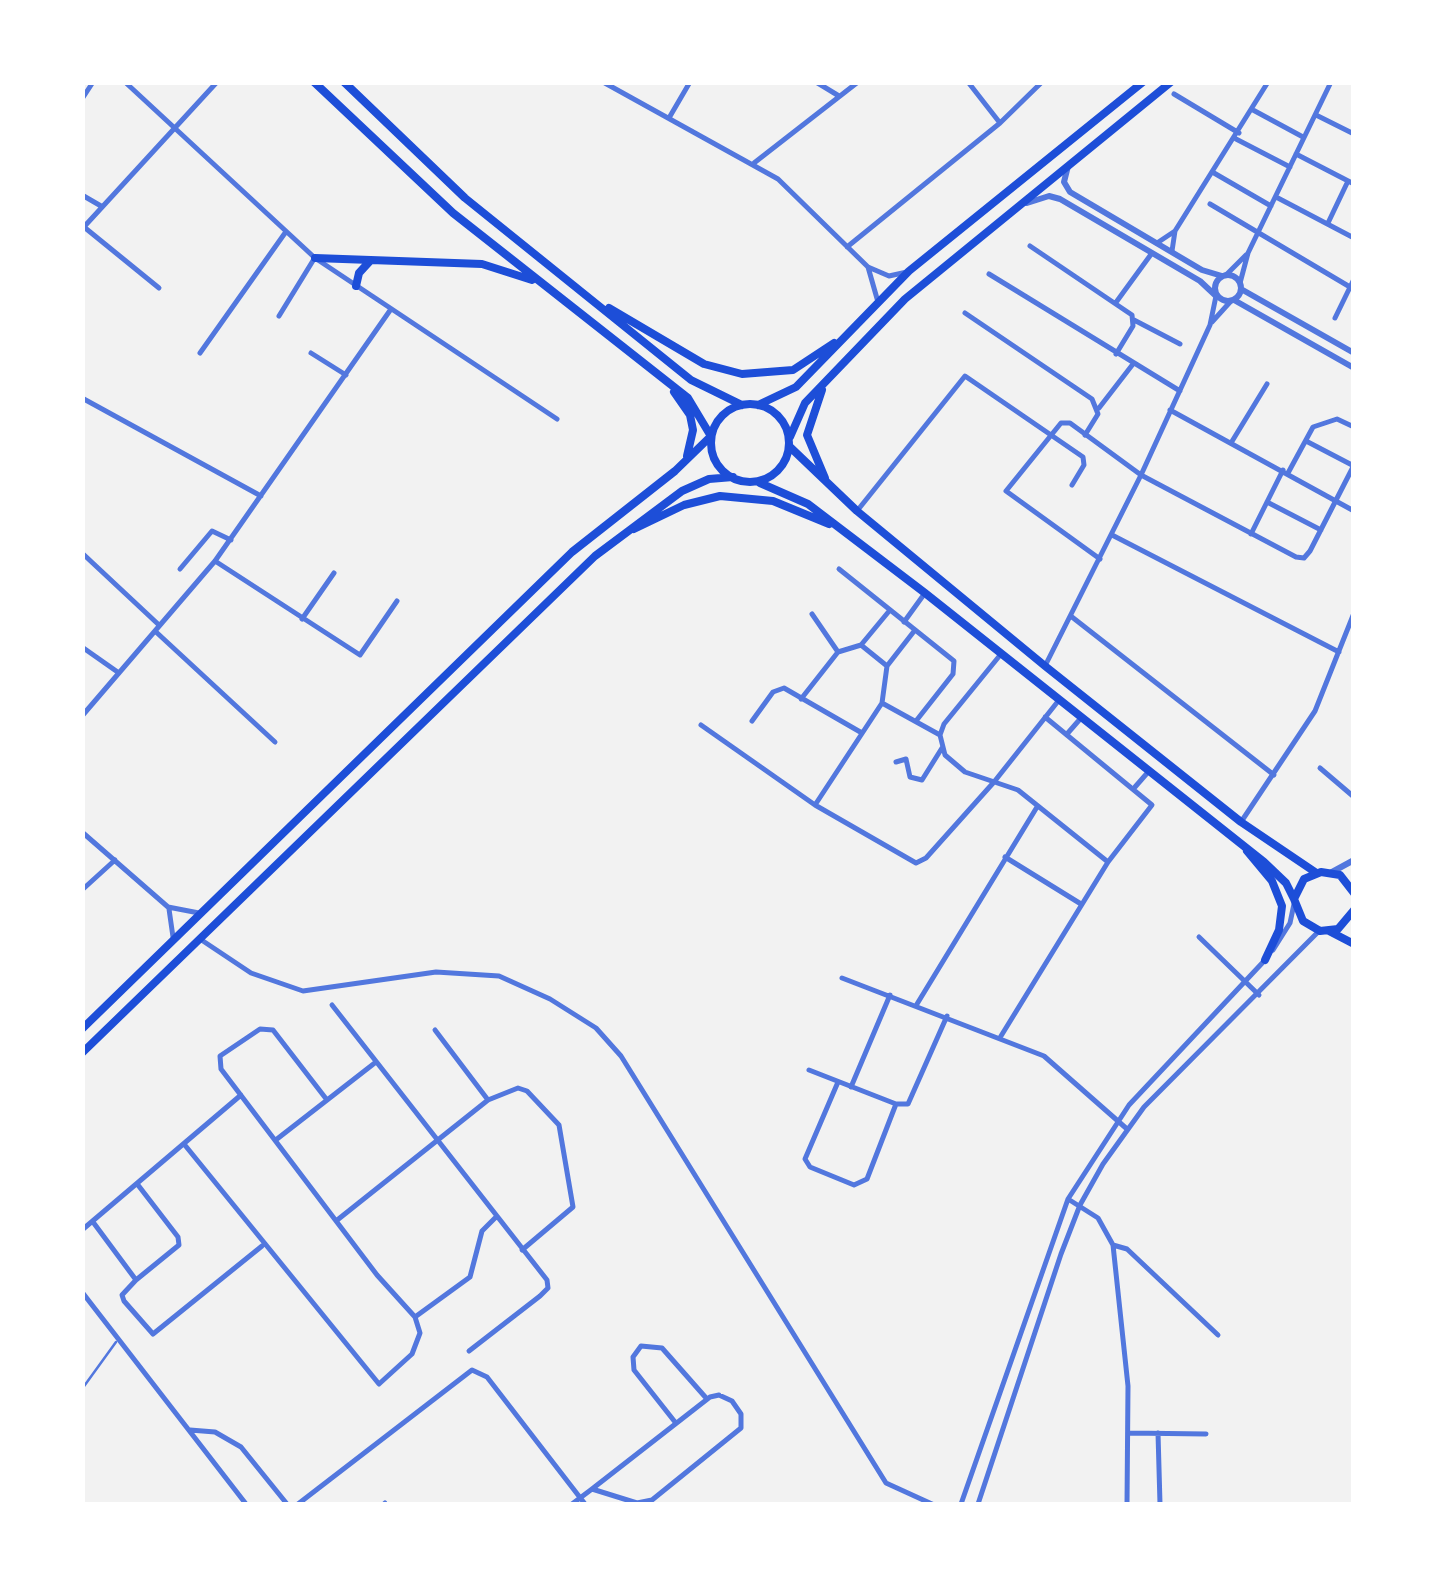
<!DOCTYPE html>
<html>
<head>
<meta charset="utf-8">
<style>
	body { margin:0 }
	#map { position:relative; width:1436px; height:1587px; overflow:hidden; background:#f2f2f2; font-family:Overpass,sans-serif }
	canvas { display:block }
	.frame { position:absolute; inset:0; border:85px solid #fff; pointer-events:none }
</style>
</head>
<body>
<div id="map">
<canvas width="1436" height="1587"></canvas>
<div class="frame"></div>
</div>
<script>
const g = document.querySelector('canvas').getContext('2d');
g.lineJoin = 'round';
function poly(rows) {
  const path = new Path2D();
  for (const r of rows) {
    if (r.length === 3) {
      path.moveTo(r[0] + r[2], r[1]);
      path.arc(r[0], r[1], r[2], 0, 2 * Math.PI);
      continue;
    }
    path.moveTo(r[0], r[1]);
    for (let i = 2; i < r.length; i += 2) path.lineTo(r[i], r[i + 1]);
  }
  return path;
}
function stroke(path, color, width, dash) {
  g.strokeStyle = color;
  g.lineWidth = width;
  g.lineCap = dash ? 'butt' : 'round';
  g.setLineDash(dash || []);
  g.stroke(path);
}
stroke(poly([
	[82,1389,116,1342]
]), '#5277de', 2.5);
stroke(poly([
	[125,82,315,258,557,419],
	[603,82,778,179,868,267],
	[816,82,839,96],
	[968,82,1000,123],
	[1174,94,1239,133],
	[82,99,93,82],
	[1253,110,1303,137],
	[1316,115,1354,134],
	[669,118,690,82],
	[1236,139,1290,167],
	[1296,154,1354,184],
	[754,163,858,82],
	[1214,173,1271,206],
	[82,195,101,206],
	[1276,197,1354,238],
	[1210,204,1350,287],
	[1328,223,1348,181],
	[84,227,159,288],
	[82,229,217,82],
	[1157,243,1175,231,1268,82],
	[1030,246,1132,315,1133,326,1116,354],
	[847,247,1000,123,1042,82],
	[1172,251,1175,231],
	[989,274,1180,391],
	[1226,275,1246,255],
	[1240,283,1248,253,1331,82],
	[1117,301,1152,253],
	[878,302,868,267,889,276,907,272],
	[965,313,1092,399,1098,414,1085,435],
	[279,316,314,259],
	[1335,318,1354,279],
	[1134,320,1180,344],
	[1212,322,1231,301],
	[200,353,285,233],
	[311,353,346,375],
	[82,398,261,496],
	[1099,408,1133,364],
	[1170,410,1354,511],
	[1306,441,1352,465],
	[1231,443,1267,384],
	[1288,473,1313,427,1337,419,1354,427],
	[1267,502,1321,530],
	[857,511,965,376,1083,457,1084,465,1072,485],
	[1251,534,1283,470],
	[1112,535,1339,652],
	[82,553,159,625],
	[1100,559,1006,491,1061,423,1070,423,1141,475,1296,557,1304,558,1310,551,1354,465],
	[215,561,360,655,397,601],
	[180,569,212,531,231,540],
	[839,569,954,661,953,674,916,721],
	[812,614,838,652],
	[1072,617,1274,775],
	[302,619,334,573],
	[904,622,925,593],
	[155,631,275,742],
	[861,645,890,610],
	[82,647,119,673],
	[1001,654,944,724,940,735,945,755,965,772,1018,790,1108,862],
	[1045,666,1141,475,1210,325,1216,296],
	[801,699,838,652,861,645,887,666],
	[882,703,940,735],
	[82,716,215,561,391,309],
	[752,721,773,692,784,688,862,733],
	[701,725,815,805,916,863,926,858,994,782,1059,700],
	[1067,734,1081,718],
	[896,762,906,759,910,777,922,780,942,748],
	[1320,768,1354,797],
	[1135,787,1149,771],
	[815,805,882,703,887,666,915,630],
	[1241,822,1315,711,1354,613],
	[82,832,168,907,199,913],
	[1005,857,1081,904],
	[82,890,115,860],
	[169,909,173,937],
	[1199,937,1259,995],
	[200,939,251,973,303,991,436,972,499,976,550,999,596,1028,621,1056,886,1483,932,1504],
	[1273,950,1290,923,1294,904],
	[842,978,1044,1056,1127,1129],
	[917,1004,1037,807],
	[332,1005,547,1280,548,1288,540,1296,469,1351],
	[435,1030,488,1100,518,1088,527,1091,559,1125,573,1207,522,1250],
	[1001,1036,1108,862,1152,805,1045,717],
	[809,1070,896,1104,908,1104,947,1016],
	[838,1082,805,1159,810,1167,854,1185,867,1179,896,1104],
	[851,1087,890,995],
	[277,1139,376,1062],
	[184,1144,379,1384,412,1354,420,1333,415,1317,377,1275,221,1069,220,1056,260,1029,273,1030,327,1100],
	[1068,1199,1098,1218,1113,1245,1128,1386,1127,1504],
	[336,1221,488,1100],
	[93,1222,136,1280,179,1245,178,1237,138,1185],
	[82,1230,241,1095],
	[1113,1245,1127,1249,1218,1335],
	[136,1280,122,1295,124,1301,153,1334,262,1246],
	[82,1292,246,1504],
	[415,1317,470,1277,482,1231,496,1217],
	[719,1395,732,1401,741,1414,741,1428,652,1500,637,1503,592,1489,710,1397,719,1395],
	[675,1422,634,1370,633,1357,641,1346,662,1348,707,1399],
	[190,1430,215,1432,241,1447,287,1504],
	[1129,1433,1206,1434],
	[1158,1433,1160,1504],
	[298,1504,472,1370,487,1377,585,1504],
	[384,1504,385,1503],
	[572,1504,592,1489],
	[961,1504,1068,1199,1129,1105,1266,959],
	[978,1504,1061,1254,1080,1205,1103,1164,1144,1107,1319,931]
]), '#5277de', 5);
stroke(poly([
	[1068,166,1064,182,1070,192,1202,270,1222,276],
	[1027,203,1049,196,1060,199,1200,281,1216,296],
	[1228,288,13],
	[1241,289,1354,353],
	[1234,300,1354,368],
	[1332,872,1354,860]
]), '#5277de', 6);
stroke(poly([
	[314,82,453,213,688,398,709,433],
	[344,82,465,198,691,380,742,405],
	[315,258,482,264,532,280],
	[356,286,359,273,370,261],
	[609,308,704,364,742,374,793,370,834,343],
	[822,390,807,435,825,478],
	[674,392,690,415,693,430,687,456],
	[750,443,39],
	[758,405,796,387,909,271,1143,82],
	[790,437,805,403,905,299,1171,82],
	[790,447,857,511,1045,666,1241,822,1315,872],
	[760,483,808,504,925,593,1264,862,1286,883,1294,899],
	[634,529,684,505,720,496,773,501,829,524],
	[1247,851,1272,881,1282,906,1279,930,1265,960],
	[1354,893,1340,875,1321,872,1304,879,1294,899,1303,921,1320,931,1338,929,1354,910],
	[1329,931,1354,944],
	[82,1029,572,552,675,471,709,438],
	[82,1053,595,556,682,491,709,479,733,477]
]), '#1d4ed8', 8);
</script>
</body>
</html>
